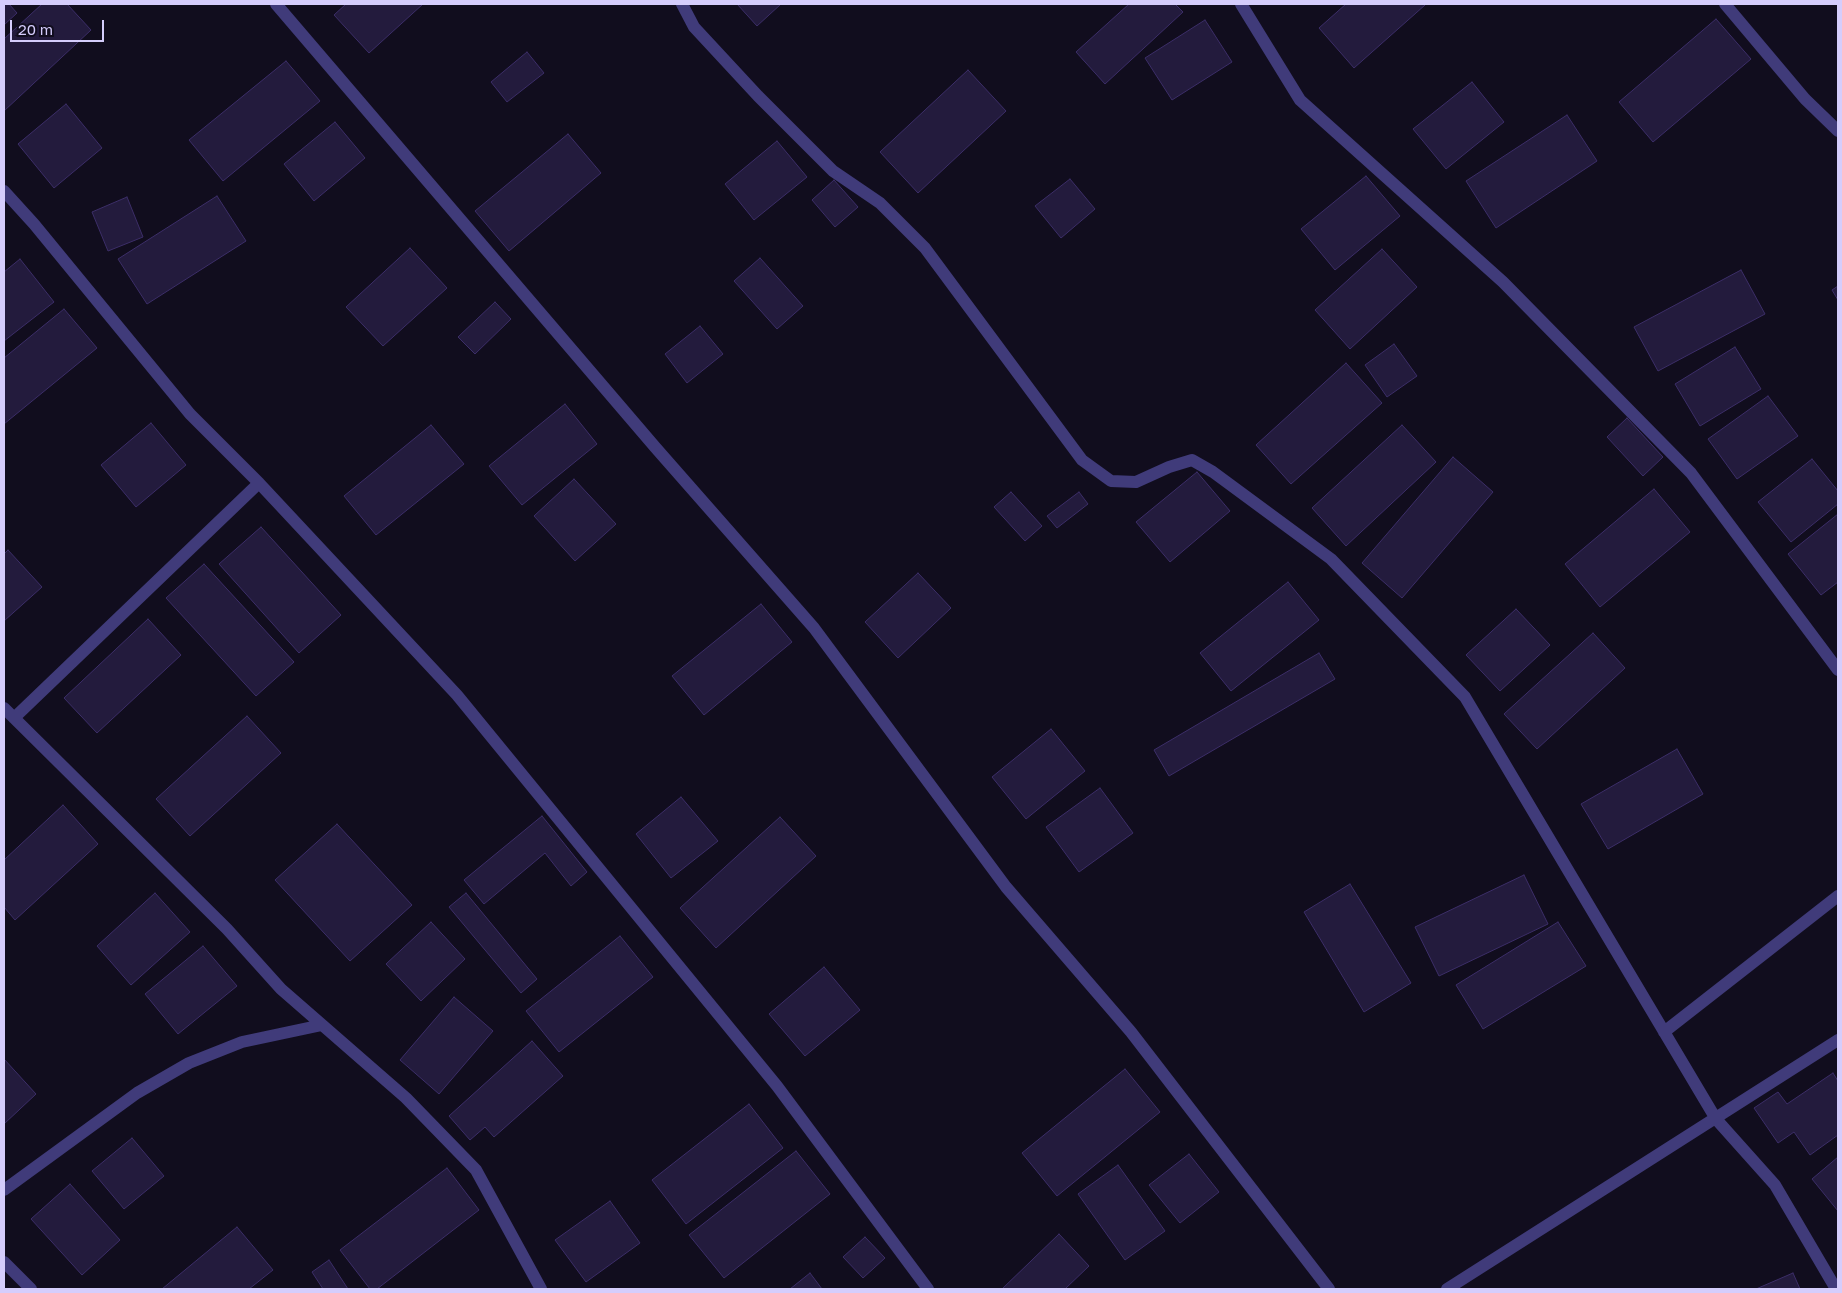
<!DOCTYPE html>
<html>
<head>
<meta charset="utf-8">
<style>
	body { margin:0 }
	#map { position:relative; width:1842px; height:1293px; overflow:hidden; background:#110d1e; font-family:"Golos Text",sans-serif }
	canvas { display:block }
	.frame { position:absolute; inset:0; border:5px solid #d5cdfc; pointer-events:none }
	.scale { position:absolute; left:10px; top:20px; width:94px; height:22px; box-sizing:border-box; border:2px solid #d5cdfc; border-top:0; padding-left:6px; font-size:15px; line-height:18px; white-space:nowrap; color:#d5cdfc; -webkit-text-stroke:4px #110d1e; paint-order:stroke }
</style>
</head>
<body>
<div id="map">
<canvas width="1842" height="1293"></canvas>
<div class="frame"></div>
<div class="scale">20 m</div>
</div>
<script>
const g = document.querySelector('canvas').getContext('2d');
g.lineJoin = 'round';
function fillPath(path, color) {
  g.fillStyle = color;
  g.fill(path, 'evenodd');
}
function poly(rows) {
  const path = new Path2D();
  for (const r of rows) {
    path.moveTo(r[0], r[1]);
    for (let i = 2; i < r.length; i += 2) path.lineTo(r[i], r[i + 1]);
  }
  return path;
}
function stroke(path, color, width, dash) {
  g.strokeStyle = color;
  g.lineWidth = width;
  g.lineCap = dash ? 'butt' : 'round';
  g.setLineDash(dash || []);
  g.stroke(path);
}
const building = poly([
	[4,4,9,4,17,13,4,25,4,4],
	[42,4,67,4,91,30,4,111,4,39,42,4],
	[346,4,423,4,369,53,334,15,346,4],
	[737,4,781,4,757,26,737,4],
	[1129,4,1175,4,1183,12,1105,84,1076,52,1129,4],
	[1346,4,1424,4,1425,5,1354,68,1319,28,1346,4],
	[1716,19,1751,59,1653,142,1619,102,1716,19],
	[1205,20,1232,62,1172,100,1145,58,1205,20],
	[527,52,544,73,507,102,491,82,527,52],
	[286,61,320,101,223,181,189,140,286,61],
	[968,70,1006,111,918,193,880,152,968,70],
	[1472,82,1504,122,1446,169,1413,129,1472,82],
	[66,104,102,148,54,188,18,144,66,104],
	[1567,115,1597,161,1496,228,1466,181,1567,115],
	[335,122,365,158,314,201,284,164,335,122],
	[568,134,601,173,509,251,475,211,568,134],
	[777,141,807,177,754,220,725,184,777,141],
	[1366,176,1400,216,1335,270,1301,229,1366,176],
	[1070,179,1095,209,1061,238,1035,206,1070,179],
	[834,180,858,207,835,227,812,200,834,180],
	[217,196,246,241,147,304,118,259,217,196],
	[127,197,143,237,108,251,92,212,127,197],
	[410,248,447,288,383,346,346,307,410,248],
	[1382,249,1417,287,1350,349,1315,310,1382,249],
	[760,258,803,306,777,329,734,281,760,258],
	[20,259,54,302,4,341,4,272,20,259],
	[1741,270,1765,314,1658,371,1634,327,1741,270],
	[1838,286,1838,300,1832,290,1838,286],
	[495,302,511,319,475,354,458,337,495,302],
	[64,309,97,348,4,424,4,358,64,309],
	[700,326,723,354,687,383,665,354,700,326],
	[1394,344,1417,376,1387,397,1365,365,1394,344],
	[1735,347,1761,389,1700,426,1675,384,1735,347],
	[1346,363,1382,403,1291,484,1256,445,1346,363],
	[1768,396,1798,436,1737,479,1708,439,1768,396],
	[565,404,597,444,522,505,489,466,565,404],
	[1627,418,1663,457,1643,476,1607,437,1627,418],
	[151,423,186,465,136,507,101,465,151,423],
	[431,425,464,464,376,535,344,496,431,425],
	[1402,425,1436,462,1346,546,1312,508,1402,425],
	[1453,457,1493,492,1402,598,1362,563,1453,457],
	[1812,459,1838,491,1838,504,1791,542,1758,502,1812,459],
	[1197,472,1230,511,1170,562,1136,522,1197,472],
	[574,479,616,524,575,561,534,516,574,479],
	[1654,489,1690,532,1600,607,1565,564,1654,489],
	[1011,492,1042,526,1025,541,994,507,1011,492],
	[1079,492,1088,504,1057,528,1047,516,1079,492],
	[1838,514,1838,582,1821,595,1788,554,1838,514],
	[261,527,341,615,299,653,219,564,261,527],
	[8,550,42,587,4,621,4,554,8,550],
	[204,564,294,662,256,696,166,598,204,564],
	[918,573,951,608,898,658,865,622,918,573],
	[1288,582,1319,620,1231,691,1200,653,1288,582],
	[761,604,792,642,704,715,672,676,761,604],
	[1516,609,1550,645,1500,691,1466,655,1516,609],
	[148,619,181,655,97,733,64,698,148,619],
	[1593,633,1625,668,1537,749,1504,714,1593,633],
	[1319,653,1335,679,1169,776,1154,750,1319,653],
	[247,716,281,753,190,836,156,799,247,716],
	[1051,729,1085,771,1026,819,992,777,1051,729],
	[1677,749,1703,794,1608,849,1581,804,1677,749],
	[1100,788,1133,833,1079,872,1046,827,1100,788],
	[681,797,718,841,671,878,636,834,681,797],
	[63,805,98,844,15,920,4,907,4,860,63,805],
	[542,816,587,872,571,886,545,853,484,904,464,880,542,816],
	[780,817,816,856,716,948,680,908,780,817],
	[337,824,412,905,350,961,275,880,337,824],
	[1524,875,1548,924,1439,976,1415,927,1524,875],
	[1350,884,1411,983,1364,1012,1304,912,1350,884],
	[155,893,190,932,131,985,97,946,155,893],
	[466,893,537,979,521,993,449,907,466,893],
	[431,922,465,959,421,1001,386,964,431,922],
	[1558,922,1586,966,1483,1029,1456,985,1558,922],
	[620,936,653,977,559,1052,526,1011,620,936],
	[203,946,237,986,178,1034,145,994,203,946],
	[824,967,860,1010,805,1056,769,1014,824,967],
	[454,997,493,1031,439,1094,400,1060,454,997],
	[532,1041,563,1076,494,1137,485,1127,470,1140,449,1116,532,1041],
	[4,1059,36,1094,4,1124,4,1059],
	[1125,1069,1160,1112,1057,1196,1022,1153,1125,1069],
	[1833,1073,1838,1081,1838,1135,1810,1155,1794,1132,1778,1143,1754,1108,1778,1092,1787,1104,1833,1073],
	[749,1104,783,1148,686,1224,652,1180,749,1104],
	[132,1138,164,1176,124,1209,92,1171,132,1138],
	[796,1151,830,1194,724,1278,689,1235,796,1151],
	[1189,1154,1219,1192,1180,1223,1149,1185,1189,1154],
	[1838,1157,1838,1211,1812,1179,1838,1157],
	[1118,1165,1165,1231,1125,1260,1078,1194,1118,1165],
	[447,1168,479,1210,377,1289,370,1289,340,1250,447,1168],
	[70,1184,120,1240,82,1275,31,1219,70,1184],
	[610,1201,640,1243,586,1282,555,1240,610,1201],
	[237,1227,273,1270,249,1289,162,1289,237,1227],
	[1059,1234,1089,1266,1065,1289,1002,1289,1059,1234],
	[865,1237,885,1258,863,1278,843,1257,865,1237],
	[329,1260,348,1289,323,1289,312,1272,329,1260],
	[810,1273,822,1289,790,1289,810,1273],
	[1793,1273,1800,1289,1756,1289,1793,1273]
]);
fillPath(building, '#231b3d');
stroke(building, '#3c2e68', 1);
stroke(poly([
	[276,4,655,447,814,628,1006,887,1131,1032,1329,1289],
	[682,4,694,27,758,96,833,171,880,203,925,248,1082,460,1111,481,1136,482,1169,467,1192,460,1213,472,1331,559,1465,697,1716,1119,1775,1185,1836,1289],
	[1241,4,1300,100,1503,282,1691,473,1838,670],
	[1725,4,1805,99,1838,131],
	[4,191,34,224,190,414,259,483,457,695,777,1086,928,1289],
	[4,708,227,929,281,989,406,1098,476,1170,541,1289],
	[14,718,259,483],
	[1664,1032,1838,896],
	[4,1190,137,1093,189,1063,242,1042,322,1025],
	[4,1262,31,1289],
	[1447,1289,1838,1040]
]), '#403b7a', 12);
</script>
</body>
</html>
